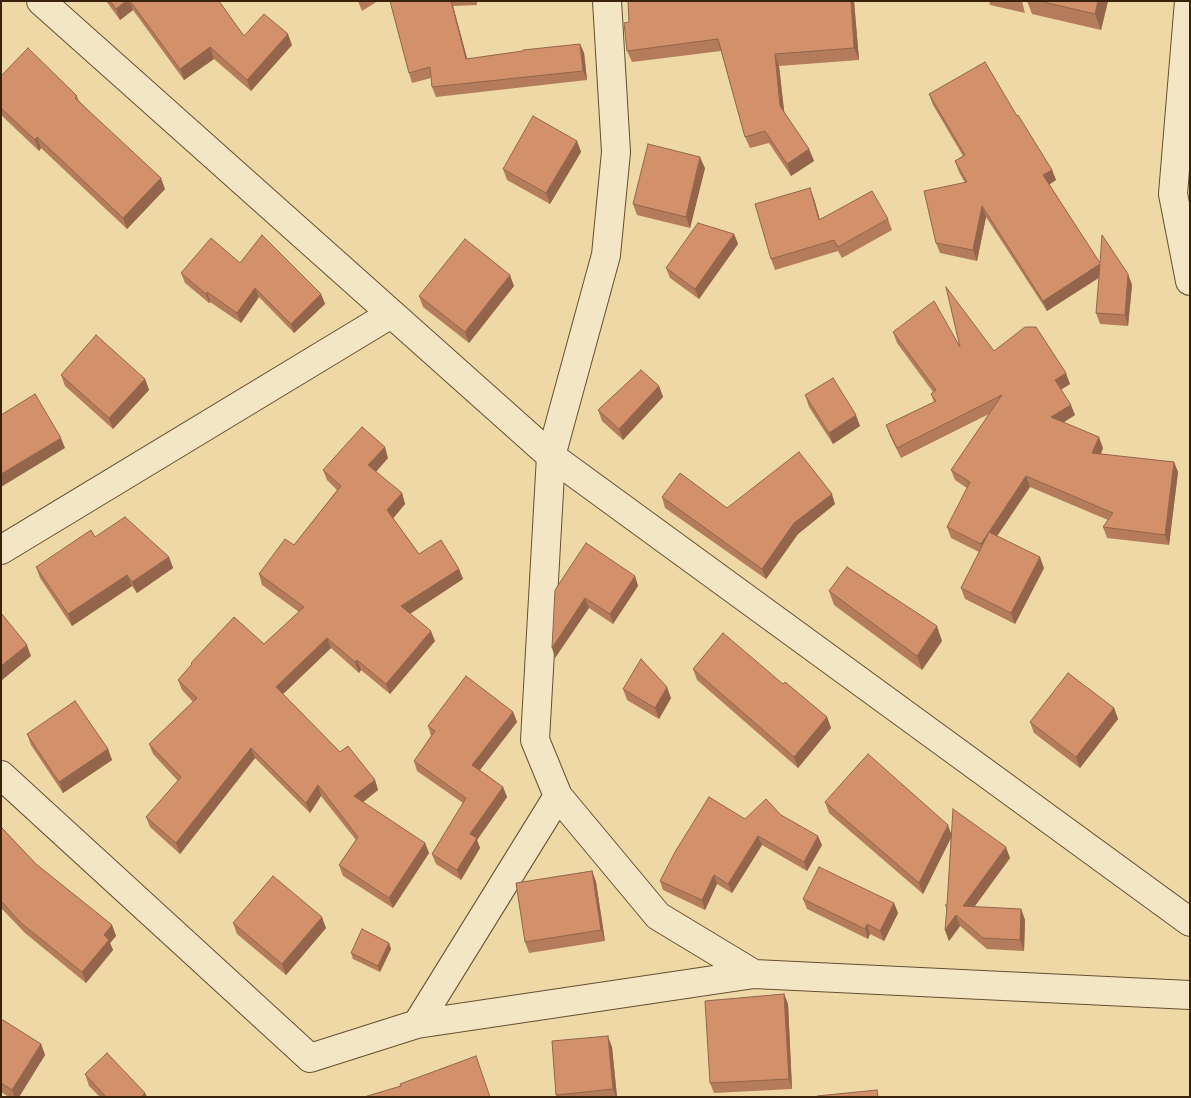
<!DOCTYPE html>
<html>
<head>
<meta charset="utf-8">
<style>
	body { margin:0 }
	#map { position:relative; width:1191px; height:1098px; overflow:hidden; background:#edd8a6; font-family:"EB Garamond",serif }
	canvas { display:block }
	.frame { position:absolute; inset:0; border:2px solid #3a210c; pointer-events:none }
</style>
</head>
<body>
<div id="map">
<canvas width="1191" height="1098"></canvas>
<div class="frame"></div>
</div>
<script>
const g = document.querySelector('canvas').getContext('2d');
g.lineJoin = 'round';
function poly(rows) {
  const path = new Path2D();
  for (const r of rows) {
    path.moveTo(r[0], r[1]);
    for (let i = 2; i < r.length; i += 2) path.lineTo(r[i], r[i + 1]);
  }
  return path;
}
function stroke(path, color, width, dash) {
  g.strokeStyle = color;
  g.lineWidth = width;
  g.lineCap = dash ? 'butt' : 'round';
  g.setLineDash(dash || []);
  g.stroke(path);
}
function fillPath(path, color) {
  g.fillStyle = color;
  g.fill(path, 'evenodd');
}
const minor = poly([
	[41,1,551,456,1190,922],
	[607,1,616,152,606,255,551,456,535,740,558,796,658,916,754,974],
	[1189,1,1173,194,1190,281],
	[1,550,391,314],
	[1,775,310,1058,417,1024,754,974,1190,995],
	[417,1024,558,796]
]);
stroke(minor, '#674f32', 30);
stroke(minor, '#f3e6c5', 28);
fillPath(poly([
	[106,1,209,1,244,36,292,45,251,91,214,59,184,80,133,10,120,20],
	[358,1,378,1,362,11],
	[390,1,477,1,477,5,453,6,467,59,580,44,584,53,587,80,436,97,432,87,431,78,412,83,409,73],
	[854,1,859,60,779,66,784,112,809,149,814,161,791,176,769,143,750,148,745,137,721,51,632,62,627,51,629,22],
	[989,1,1022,1,1025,13,990,5],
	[1027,1,1108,1,1101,30,1032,14],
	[1,76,77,96,79,101,165,189,127,229,41,148,39,151,1,115],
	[929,94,1017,116,1052,170,1056,180,1049,184,1100,263,1128,274,1132,285,1128,326,1100,324,1096,313,1099,278,1047,311,986,217,977,261,940,253,936,243,965,183,959,172,955,161,963,156,933,105],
	[577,141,581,152,550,204,507,180,503,169],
	[705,168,690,228,637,215,633,204],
	[814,199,820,220,888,219,892,230,842,258,838,251,775,270,771,259],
	[734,234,738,244,699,299,670,278,666,268],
	[240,263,321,294,325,304,294,333,259,297,241,323,210,302,209,303,185,283,181,273],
	[514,286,469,343,423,307,419,296],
	[893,332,960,347,994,351,1070,384,1061,389,1075,415,1063,422,1103,448,1101,454,1174,462,1178,472,1169,545,1107,538,1103,527,1108,520,1030,487,997,536,1044,568,1015,624,965,599,961,588,979,552,951,538,947,527,967,488,955,480,951,470,989,414,901,458,890,436,886,425,934,402,931,394,933,392,897,343],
	[61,375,145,379,149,390,113,429,65,386],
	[659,386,663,397,623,440,602,421,598,410],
	[805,395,860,426,833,444,809,407],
	[388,458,376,472,402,493,405,504,393,518,419,554,459,569,463,579,410,614,435,641,390,694,361,670,359,673,331,648,283,694,340,752,375,780,378,790,363,802,425,843,429,853,393,908,343,876,339,865,356,840,321,796,310,813,255,758,180,854,150,827,146,817,178,781,153,754,149,744,193,702,182,690,178,680,192,665,191,663,264,644,299,612,262,585,259,574,294,545,337,490,327,480,323,470],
	[662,497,727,508,835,504,798,534,766,579,665,508],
	[95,537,169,557,173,568,137,593,132,586,72,626,40,578,36,567],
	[635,576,638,586,613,624,589,608,555,658,555,590],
	[829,591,942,641,922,670,834,605],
	[693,669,783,684,827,717,831,728,798,768,697,680],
	[623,689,671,698,659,719,627,700],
	[1114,708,1118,719,1080,768,1034,733,1030,722],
	[513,712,517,722,480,770,503,787,507,797,477,840,480,848,461,880,436,864,432,854,463,803,417,771,414,761,431,736,428,726],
	[27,734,108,749,112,760,63,793,31,745],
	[825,802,952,834,1010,858,974,907,1021,909,1025,920,1024,951,987,949,960,926,949,941,945,930,947,910,945,905,947,905,951,837,923,894,829,813],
	[781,815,822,845,807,871,762,845,732,893,717,884,705,910,663,890,660,881,745,819],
	[1,827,36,864,112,925,116,936,110,943,113,950,86,983,25,933,1,908],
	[592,871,596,882,605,941,529,953,525,942],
	[803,899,894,903,898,913,884,941,870,934,868,939,807,909],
	[233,923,326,928,286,975,237,934],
	[389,943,391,949,380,972,353,959,351,953],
	[784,994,788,1004,792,1089,714,1093,710,1083],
	[1,1022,41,1044,45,1055,19,1097,9,1097,1,1092],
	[612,1047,617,1097,557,1097,556,1095],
	[85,1074,145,1093,147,1097,100,1097,89,1086]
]), '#b57c5c');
fillPath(poly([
	[126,1,129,1,133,10,120,20,116,9],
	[451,1,453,6,470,69,466,59],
	[851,1,854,1,859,60,854,48],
	[1098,1,1108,1,1101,30,1095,14],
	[288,34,292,45,251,91,247,80],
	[580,44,584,53,587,80,583,71],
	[210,47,214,59,184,80,180,69],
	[775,54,779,66,785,118,780,106],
	[37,137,41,148,39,151,35,140],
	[577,141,581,152,550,204,546,193],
	[809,149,814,161,791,176,787,164],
	[700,157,705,168,690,228,686,217],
	[1052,170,1056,180,1047,186,1043,175],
	[161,178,165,189,127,229,123,218],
	[810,188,814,199,823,231,819,220],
	[982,206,986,217,977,261,973,250],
	[734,234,738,244,699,299,695,289],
	[1100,264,1104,274,1047,311,1043,301],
	[1128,274,1132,285,1128,326,1125,315],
	[510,275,514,286,469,343,465,332],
	[255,288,259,297,241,323,237,313],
	[207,292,210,302,209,303,206,294],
	[321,294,325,304,294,333,291,324],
	[1066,373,1070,384,1059,391,1055,380],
	[145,379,149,390,113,429,109,418],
	[659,386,663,397,623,440,619,429],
	[1071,405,1075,415,1055,428,1051,417],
	[856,415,860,426,833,444,829,433],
	[1099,437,1103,448,1096,463,1092,453],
	[61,438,65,448,1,487,1,474],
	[385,447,388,458,372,476,368,465],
	[1174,462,1178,472,1169,545,1165,535],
	[1026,476,1030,487,985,554,981,544],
	[402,493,405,504,391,521,387,510],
	[832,494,835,504,798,534,766,579,762,569,794,523],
	[169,557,173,568,137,593,132,582],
	[1040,557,1044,568,1015,624,1011,613],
	[459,569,463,579,405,617,401,606],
	[127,575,132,586,72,626,68,614],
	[635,576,638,586,613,624,610,614],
	[585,598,589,608,555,658,552,648],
	[937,626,942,641,922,670,917,656],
	[431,631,435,641,390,694,386,684],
	[327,638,331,648,280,697,276,687],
	[27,645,31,656,1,681,1,666],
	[357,660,361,670,359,673,355,662],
	[667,687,671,698,659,719,655,708],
	[1114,708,1118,719,1080,768,1076,757],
	[513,712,517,722,476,775,472,765],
	[827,717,831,728,798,768,794,757],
	[251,748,255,758,180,854,176,843],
	[108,749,112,760,63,793,59,782],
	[375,780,378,790,358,806,354,796],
	[318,785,321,796,310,813,306,803],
	[503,787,507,797,477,840,480,848,461,880,457,870,470,834],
	[948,825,952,836,923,894,919,883],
	[758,836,762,845,732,893,728,884],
	[818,836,822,845,807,871,804,862],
	[425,843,429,853,393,908,389,898],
	[1006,847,1010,858,967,917,963,906],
	[592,871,596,882,605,941,601,930],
	[714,875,717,884,705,910,702,900],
	[894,903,898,913,884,941,880,931],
	[1021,909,1025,920,1024,951,1020,940],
	[956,915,960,926,949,941,945,930],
	[322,917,326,928,286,975,282,964],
	[867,924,870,934,868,939,865,929],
	[112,925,116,936,110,943,113,950,86,983,82,972,104,935],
	[389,943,391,949,380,972,378,966],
	[784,994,788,1004,792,1089,789,1079],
	[608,1036,612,1047,617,1097,616,1097,613,1089],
	[41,1044,45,1055,19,1097,15,1097,12,1090],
	[145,1093,147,1097,141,1097]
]), '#93654b');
const building = poly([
	[110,1,126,1,116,9,110,1],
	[130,1,219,1,244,36,264,14,288,34,247,80,210,47,180,69,130,1],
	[390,1,451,1,466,59,523,51,523,50,580,44,583,71,432,87,430,67,409,73,390,1],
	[628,1,851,1,854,48,775,54,780,106,809,149,787,164,765,131,745,137,718,39,627,51,624,23,629,22,628,1],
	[1039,1,1098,1,1095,14,1039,1],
	[28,48,77,96,75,98,161,178,123,218,37,137,35,140,1,108,1,76,28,48],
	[985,62,1017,116,1018,115,1052,170,1043,175,1100,263,1102,235,1128,274,1125,315,1096,313,1100,264,1043,301,982,206,973,250,936,243,924,191,967,182,955,161,965,155,929,94,985,62],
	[533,116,577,141,546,193,503,169,533,116],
	[648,144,700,157,686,217,633,204,648,144],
	[810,188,819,220,872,191,888,219,838,247,834,240,771,259,755,204,810,188],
	[698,223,734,234,695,289,666,268,698,223],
	[262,235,321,294,291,324,255,288,237,313,207,292,206,294,181,273,211,238,240,263,262,235],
	[465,239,510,275,465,332,419,296,465,239],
	[946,287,994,351,1025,327,1036,327,1066,373,1055,380,1071,405,1051,417,1099,437,1092,453,1174,462,1165,535,1103,527,1113,513,1026,476,981,544,947,527,970,482,951,470,1002,395,897,448,886,425,936,401,931,394,936,390,893,332,934,301,960,347,946,287],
	[96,335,145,379,109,418,61,375,96,335],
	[641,370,659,386,619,429,598,410,641,370],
	[833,378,856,415,829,433,805,395,833,378],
	[35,394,61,438,1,474,1,415,35,394],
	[362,427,385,447,368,465,402,493,387,510,419,554,441,540,459,569,401,606,431,631,386,684,357,660,355,662,327,638,276,687,340,752,348,746,375,780,354,796,425,843,389,898,339,865,358,837,318,785,306,803,251,748,176,843,146,817,181,777,149,744,197,698,178,680,192,664,191,663,234,617,264,644,304,607,259,574,285,539,294,545,341,486,323,470,362,427],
	[799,452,832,494,794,523,762,569,662,497,680,473,727,508,799,452],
	[125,517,169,557,132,582,127,575,68,614,36,567,91,530,95,537,125,517],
	[989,532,1040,557,1011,613,961,588,989,532],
	[586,543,635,576,610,614,585,598,552,648,555,590,586,543],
	[847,567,937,626,917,656,829,591,847,567],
	[1,613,27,645,1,666,1,613],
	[723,633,783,684,785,682,827,717,794,757,693,669,723,633],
	[641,659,667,687,655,708,623,689,641,659],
	[1068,673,1114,708,1076,757,1030,722,1068,673],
	[466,676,513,712,472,765,503,787,470,834,477,838,457,870,432,854,466,798,414,761,435,731,428,726,466,676],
	[75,701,108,749,59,782,27,734,75,701],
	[868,754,948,825,919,883,825,802,868,754],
	[709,797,745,819,766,799,781,815,818,836,804,862,758,836,728,884,714,875,702,900,660,881,675,852,709,797],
	[953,809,1006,847,963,906,1021,909,1020,940,983,938,956,915,945,930,947,907,945,905,947,905,953,809],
	[1,827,36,864,112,925,104,935,109,940,82,972,21,923,1,901,1,827],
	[819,867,894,903,880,931,867,924,865,929,803,899,819,867],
	[592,871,601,930,525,942,516,883,592,871],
	[273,876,322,917,282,964,233,923,273,876],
	[362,929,389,943,378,966,351,953,362,929],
	[784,994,789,1079,710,1083,705,1001,784,994],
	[3,1020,41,1044,12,1090,1,1083,1,1022,3,1020],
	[608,1036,613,1089,556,1095,552,1041,608,1036],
	[107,1053,145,1093,141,1097,106,1097,85,1074,107,1053],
	[476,1056,490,1097,364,1097,401,1086,400,1084,476,1056],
	[877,1090,878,1097,818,1097,817,1096,877,1090]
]);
fillPath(building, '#d2906b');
stroke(building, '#93654b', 1);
</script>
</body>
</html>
